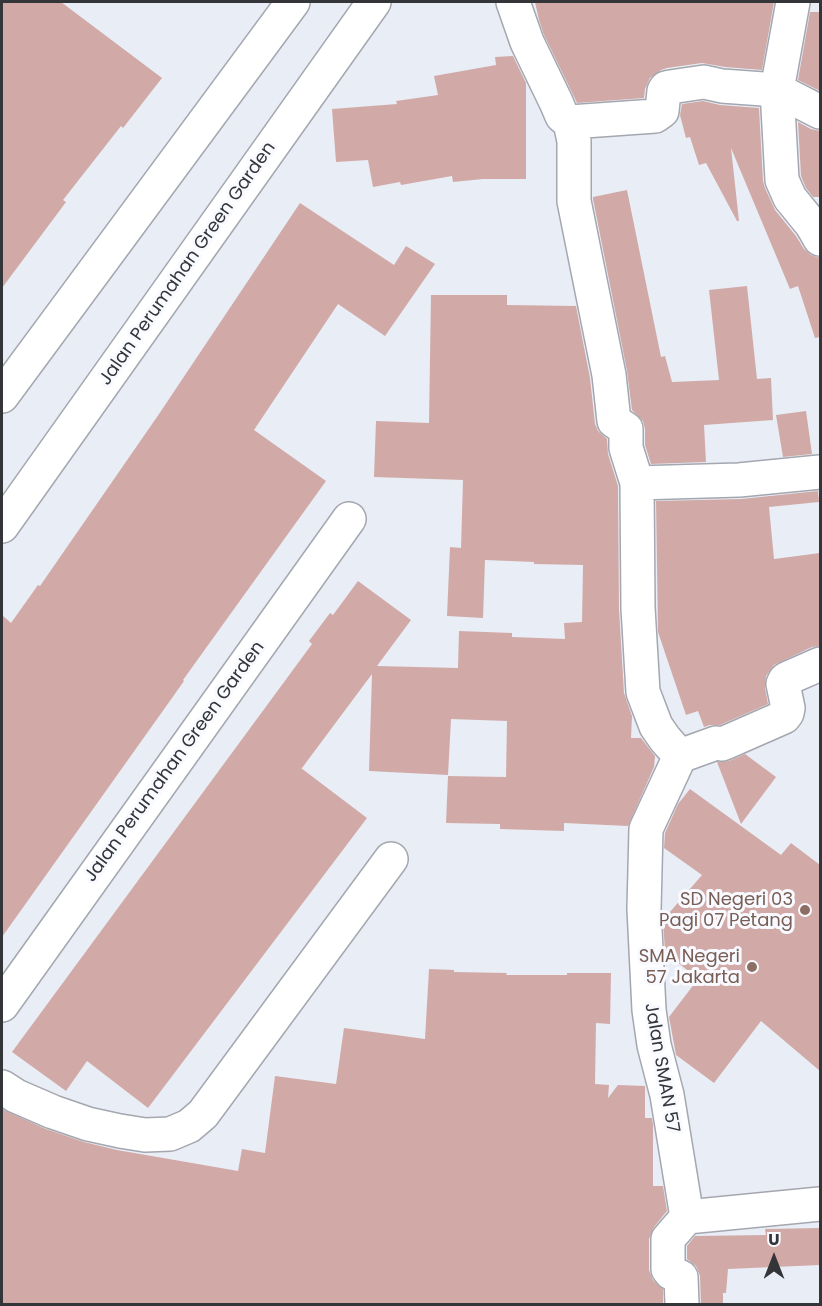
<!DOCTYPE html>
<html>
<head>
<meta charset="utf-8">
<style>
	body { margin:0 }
	#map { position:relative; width:822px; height:1306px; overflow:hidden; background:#e9edf5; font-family:Poppins,sans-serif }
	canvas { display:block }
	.frame { position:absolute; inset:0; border:3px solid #333538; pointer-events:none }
	.north { position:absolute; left:744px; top:1228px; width:60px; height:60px; -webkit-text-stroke:4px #f8faff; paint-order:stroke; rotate:0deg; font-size:16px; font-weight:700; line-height:24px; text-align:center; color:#333538 }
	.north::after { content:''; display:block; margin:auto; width:21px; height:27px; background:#333538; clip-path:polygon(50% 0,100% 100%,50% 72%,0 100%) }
</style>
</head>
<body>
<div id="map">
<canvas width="822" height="1306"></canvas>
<div class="frame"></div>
<div class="north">U</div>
</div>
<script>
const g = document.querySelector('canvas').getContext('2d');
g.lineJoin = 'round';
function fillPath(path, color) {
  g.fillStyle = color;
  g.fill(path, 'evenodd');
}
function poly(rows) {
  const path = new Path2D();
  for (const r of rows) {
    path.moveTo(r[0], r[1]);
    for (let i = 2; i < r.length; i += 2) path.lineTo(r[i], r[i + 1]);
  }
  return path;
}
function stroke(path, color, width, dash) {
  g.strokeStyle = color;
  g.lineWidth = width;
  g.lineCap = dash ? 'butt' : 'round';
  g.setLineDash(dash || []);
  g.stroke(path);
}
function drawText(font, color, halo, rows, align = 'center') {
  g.font = font + ' Poppins,sans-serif';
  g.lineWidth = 6;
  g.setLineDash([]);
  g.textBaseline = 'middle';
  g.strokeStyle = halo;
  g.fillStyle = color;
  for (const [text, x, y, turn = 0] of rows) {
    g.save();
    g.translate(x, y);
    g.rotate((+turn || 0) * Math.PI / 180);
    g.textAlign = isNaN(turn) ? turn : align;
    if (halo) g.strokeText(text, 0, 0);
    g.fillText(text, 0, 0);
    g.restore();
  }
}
fillPath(poly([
	[2,2,61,2,162,78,123,128,121,126,63,200,66,202,2,288],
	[535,2,774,2,762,70,725,67,702,63,667,68,661,70,650,78,645,89,644,98,577,103,544,35,539,20],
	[810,12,820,12,820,91,798,80],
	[513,56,526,83,526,179,483,179,453,182,452,176,401,185,400,182,373,187,368,160,336,162,332,109,397,104,396,101,438,95,434,76,496,65,495,57],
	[703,101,720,105,759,108,763,181,765,188,775,210,796,236,804,249,811,255,820,258,820,337,815,338,798,286,790,289,731,148,739,221,737,221,706,163,699,165,690,137,686,138,680,115,682,104],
	[798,122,811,129,820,131,820,197,813,197,806,188,801,176],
	[627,190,661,357,665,356,672,382,719,380,709,290,747,286,757,379,771,378,773,420,704,425,706,462,651,464,645,445,645,429,643,421,632,410,627,371,593,199,593,197],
	[300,203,394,265,406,246,435,264,385,336,338,304,254,430,326,481,183,680,184,681,172,698,2,937,2,615,11,623,38,585,40,586,159,414],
	[431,295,507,295,507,305,576,306,590,378,595,424,598,431,607,439,608,454,618,486,619,609,624,693,632,716,631,738,641,738,655,756,654,767,628,826,564,823,564,831,500,829,500,824,446,823,448,776,506,777,507,721,451,719,448,775,369,771,372,674,302,768,301,768,367,818,148,1108,87,1061,66,1091,12,1052,312,644,309,641,330,613,333,615,358,581,411,620,377,666,458,668,459,631,512,633,512,637,565,639,564,623,582,622,583,565,534,564,534,562,485,560,483,618,447,616,450,547,461,548,463,480,374,477,376,421,429,423],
	[806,411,812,454,783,457,776,415],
	[818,491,819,502,769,507,774,559,820,553,820,646,812,647,774,665,766,676,765,688,768,704,720,725,710,725,704,727,698,711,686,715,658,632,656,501,741,499],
	[745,754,776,777,741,824,717,762,729,761],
	[690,789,781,855,791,843,820,865,820,1071,761,1021,714,1083,676,1055,669,1017,698,979,665,952,663,920,702,875,664,848,665,833,678,804],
	[429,969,454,970,454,972,507,973,506,975,567,975,567,973,611,973,610,1024,596,1023,595,1084,609,1085,608,1098,618,1085,645,1086,645,1118,652,1118,653,1124,653,1186,663,1186,667,1211,654,1227,649,1239,649,1270,653,1280,663,1289,663,1305,2,1305,2,1109,46,1129,84,1142,117,1150,238,1171,242,1149,265,1153,275,1076,336,1084,344,1028,425,1039],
	[820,1228,820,1265,728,1269,726,1293,723,1293,723,1305,701,1305,700,1276,696,1266,687,1259,687,1246,695,1236,766,1235,765,1229]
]), '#d1aaa8');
const minor = poly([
	[513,2,527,42,556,102,562,116,570,122,574,141,574,201,609,375,614,421,626,429,626,448,637,483,638,608,643,692,656,726,665,739,680,756],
	[793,2,777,90,820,112],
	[570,122,655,116,662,111,664,91,666,88,670,87,704,82,722,86,777,90,782,180,790,198,812,225,820,239],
	[2,396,293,2],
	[637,483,739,480,820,472],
	[2,526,374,2],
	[680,756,646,829,644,909,649,1010,654,1045,667,1095,687,1217],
	[680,756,716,743,722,744,727,742,784,717,787,713,788,708,783,684,785,680,788,678,820,664],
	[2,1005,349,519],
	[2,1087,16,1096,53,1112,88,1124,120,1131,145,1135,170,1134,189,1126,203,1114,391,859],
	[687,1217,820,1204],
	[682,1304,681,1277,671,1273,668,1269,668,1239,687,1217]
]);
stroke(minor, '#a4a7af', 36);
stroke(minor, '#fff', 33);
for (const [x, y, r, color] of [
	[805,910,6,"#8d6e63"],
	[752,967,6,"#8d6e63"]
]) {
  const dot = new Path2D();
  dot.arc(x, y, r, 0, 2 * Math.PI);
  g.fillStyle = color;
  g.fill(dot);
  stroke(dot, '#f8faff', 2);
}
drawText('18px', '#333538', '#f8faff', [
	["Jalan Perumahan Green Garden",188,264,-55],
	["Jalan Perumahan Green Garden",175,762,-54],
	["Jalan SMAN 57",661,1068,80]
]);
drawText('18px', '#785e54', '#f8faff', [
	["SD Negeri 03",793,900],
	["Pagi 07 Petang",793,921],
	["SMA Negeri",740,957],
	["57 Jakarta",740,978]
], 'right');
</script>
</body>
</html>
